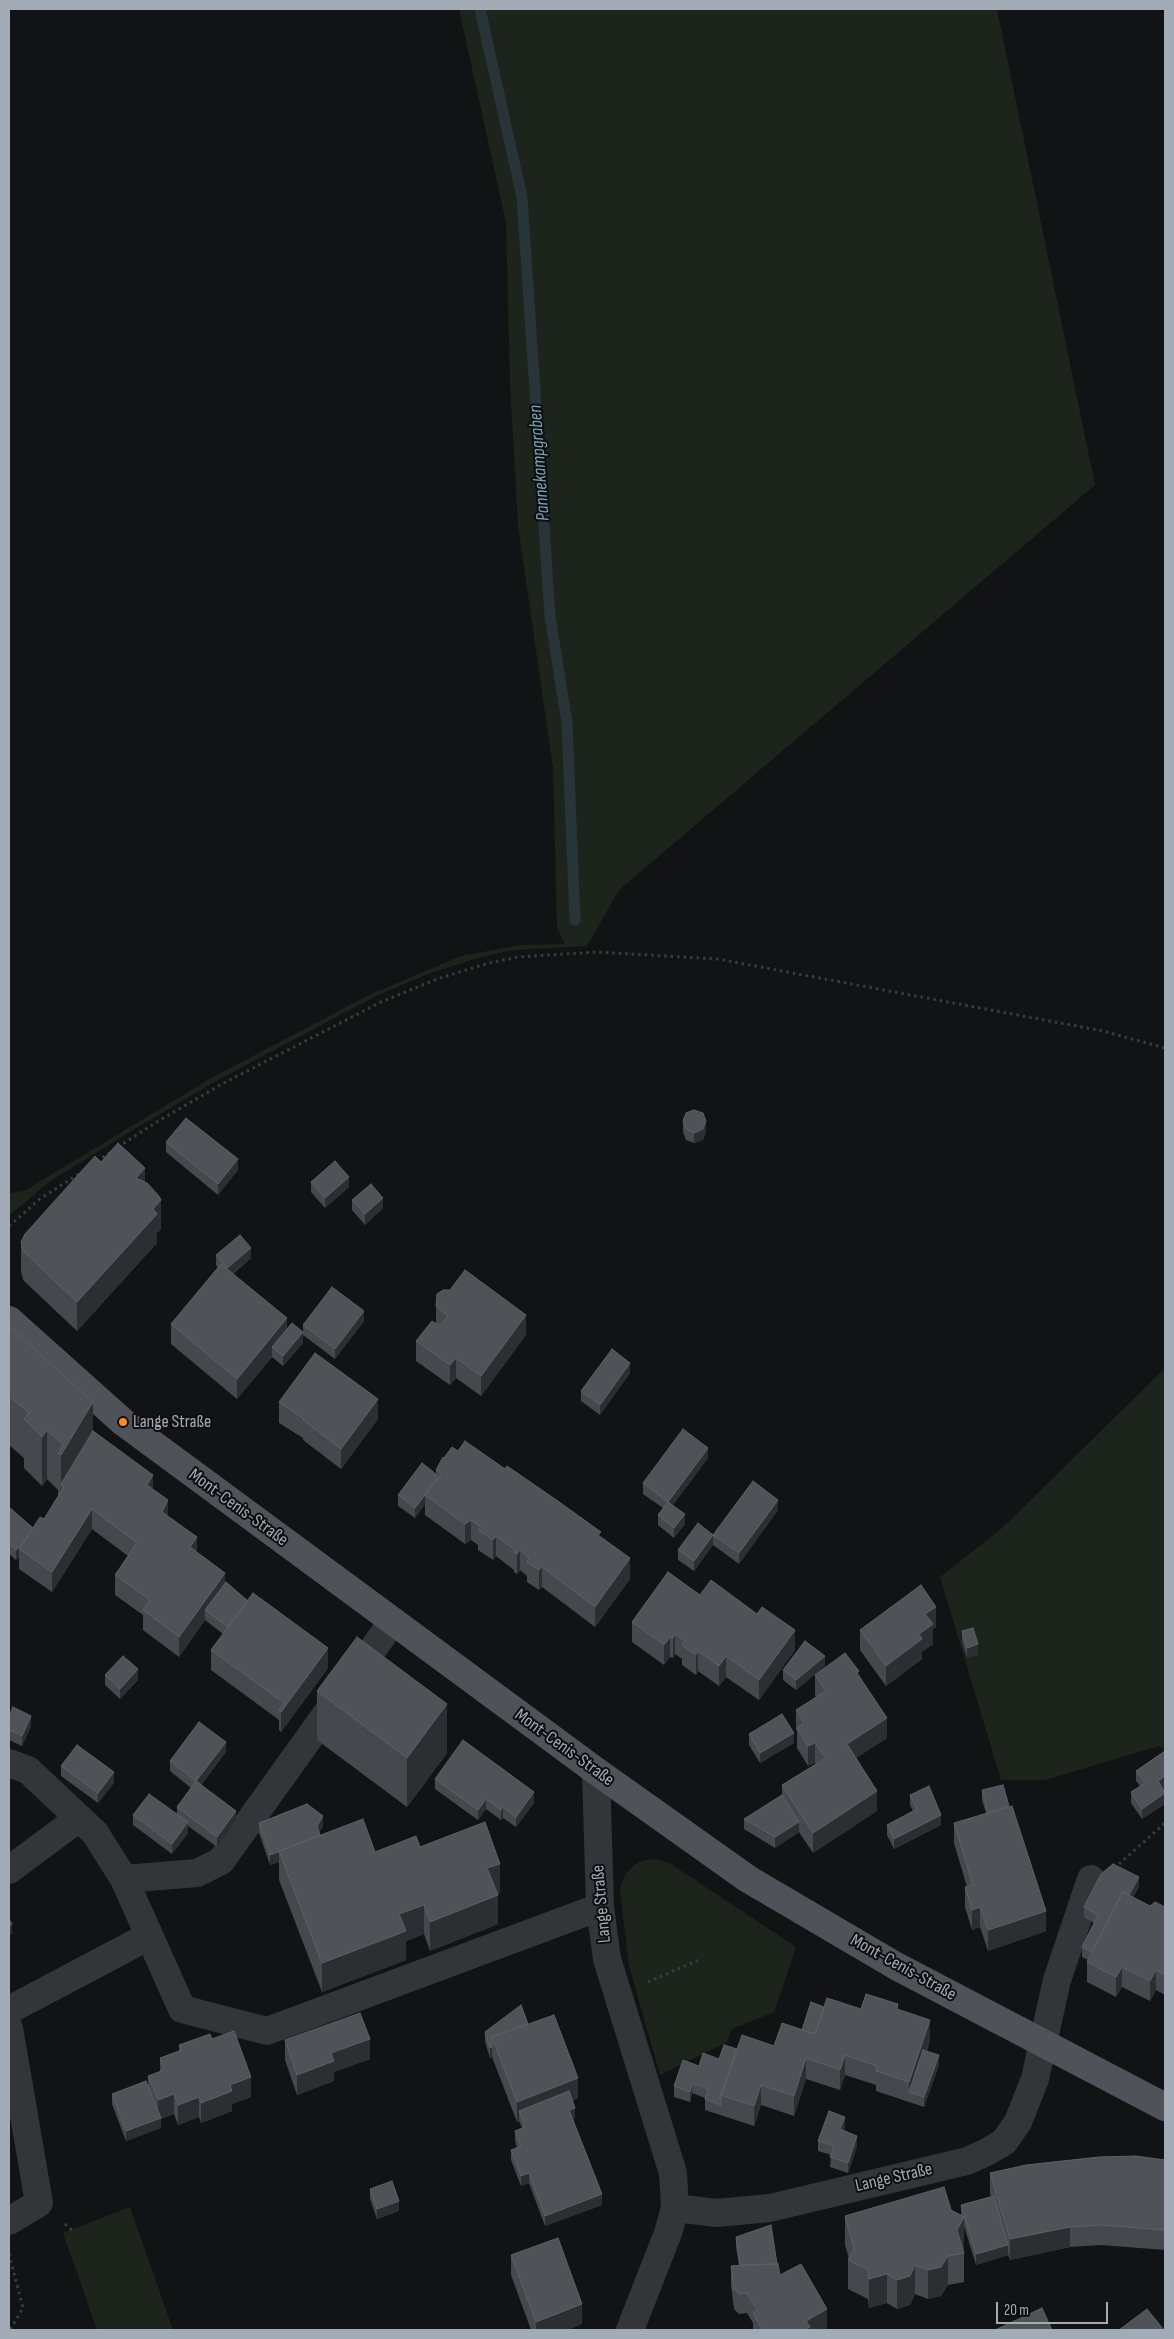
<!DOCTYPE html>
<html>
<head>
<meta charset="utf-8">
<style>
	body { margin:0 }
	#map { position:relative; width:1174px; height:2339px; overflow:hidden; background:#121314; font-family:"Sofia Sans Condensed",sans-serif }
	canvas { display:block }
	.frame { position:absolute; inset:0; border:10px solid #a3acb6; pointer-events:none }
	.scale { position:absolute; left:996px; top:2302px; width:112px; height:22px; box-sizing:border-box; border:2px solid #a3acb6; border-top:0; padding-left:6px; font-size:15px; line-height:18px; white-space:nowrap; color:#a3acb6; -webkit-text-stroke:4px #0d0e0f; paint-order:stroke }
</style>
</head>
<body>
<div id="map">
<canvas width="1174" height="2339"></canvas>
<div class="frame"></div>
<div class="scale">20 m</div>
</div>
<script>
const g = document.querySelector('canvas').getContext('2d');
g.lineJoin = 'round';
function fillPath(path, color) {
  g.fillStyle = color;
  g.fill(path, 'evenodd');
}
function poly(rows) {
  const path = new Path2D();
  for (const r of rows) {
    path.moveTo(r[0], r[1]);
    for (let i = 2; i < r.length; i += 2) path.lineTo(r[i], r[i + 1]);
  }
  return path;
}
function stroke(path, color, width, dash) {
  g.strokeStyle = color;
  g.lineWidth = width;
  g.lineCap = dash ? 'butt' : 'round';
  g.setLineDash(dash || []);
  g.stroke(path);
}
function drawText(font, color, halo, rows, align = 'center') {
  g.font = font + ' "Sofia Sans Condensed",sans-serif';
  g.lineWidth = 4;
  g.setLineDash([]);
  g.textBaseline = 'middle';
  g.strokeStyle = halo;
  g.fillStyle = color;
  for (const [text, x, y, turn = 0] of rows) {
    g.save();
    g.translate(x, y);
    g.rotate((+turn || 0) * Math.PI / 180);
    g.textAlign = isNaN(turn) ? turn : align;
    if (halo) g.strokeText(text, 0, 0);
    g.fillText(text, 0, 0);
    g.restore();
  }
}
fillPath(poly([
	[459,9,997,9,1095,485,619,890,587,946,513,950,481,957,428,974,376,996,216,1081,133,1130,49,1182,9,1216,9,1193,24,1191,213,1077,371,994,461,956,520,945,565,944,557,928,553,768,518,525,510,384,506,223],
	[1165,1368,1165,1750,1159,1746,1045,1780,1001,1780,940,1577,1001,1529],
	[650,1859,660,1860,671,1864,796,1947,774,2012,732,2029,727,2042,660,2075,629,1966,620,1889,625,1875,632,1867,639,1862],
	[130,2207,173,2330,97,2330,63,2233]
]), '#1d241c');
stroke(poly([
	[480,9,522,197,550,616,567,723,575,920]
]), '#283438', 11);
stroke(poly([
	[118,1147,155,1123,222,1084,381,1002,437,979,489,963,518,957,596,952,718,959,1103,1031,1165,1048],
	[97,1161,111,1152],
	[9,1226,40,1199,82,1172],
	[1119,1864,1165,1823],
	[648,1982,699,1960],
	[65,2224,72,2230],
	[9,2254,23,2308,10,2330]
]), '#393d40', 3, [2.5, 4]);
stroke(poly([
	[393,1621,221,1861,197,1873,124,1879,182,2009,267,2031,600,1907],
	[9,1763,28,1770,95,1833,124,1879],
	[596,1771,600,1907,607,1959,673,2173,675,2208,668,2233,630,2330],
	[9,1870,79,1818],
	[9,2010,149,1936],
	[9,2028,39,2203,9,2221],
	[675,2208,717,2213,770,2208,967,2161,985,2153,1004,2142,1018,2122,1035,2079,1057,1980,1091,1879]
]), '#333539', 28);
stroke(poly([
	[9,1320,123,1422,596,1771,748,1879,896,1966,1165,2107]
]), '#4f5359', 28);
fillPath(poly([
	[683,1121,706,1132,703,1140,694,1143,686,1140,683,1132],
	[166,1142,238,1170,218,1195,166,1152],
	[101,1162,145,1182,161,1229,157,1233,157,1243,77,1331,23,1280,21,1271,21,1242],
	[311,1182,349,1187,325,1208,311,1192],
	[352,1200,383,1208,365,1225,352,1210],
	[216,1255,251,1258,233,1274,287,1329,303,1332,303,1325,364,1321,335,1359,303,1335,303,1343,283,1366,272,1357,237,1399,171,1344,171,1324,218,1268,216,1265],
	[436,1306,526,1335,481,1396,456,1378,450,1385,416,1361,416,1341,436,1324],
	[9,1326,93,1431,153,1489,168,1517,197,1552,225,1583,328,1668,281,1732,279,1730,279,1720,211,1670,211,1650,223,1634,205,1620,179,1657,143,1630,143,1615,115,1595,115,1575,128,1556,92,1529,52,1592,19,1569,19,1557,16,1560,9,1554,9,1507,33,1528,44,1519,58,1496,58,1490,47,1479,42,1486,24,1468,24,1458,9,1445],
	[630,1373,600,1415,581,1401,581,1391],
	[279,1402,378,1419,341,1469,303,1440,303,1438,279,1423],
	[708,1458,673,1505,685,1524,674,1538,658,1525,658,1515,663,1508,643,1494,643,1483],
	[436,1470,601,1537,630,1579,595,1627,542,1587,539,1590,527,1582,527,1576,520,1570,517,1574,514,1572,514,1570,496,1556,493,1560,478,1550,478,1545,471,1540,465,1544,425,1515,425,1504,415,1518,398,1506,398,1495,436,1474],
	[778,1510,739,1564,713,1545,694,1571,678,1560,678,1550,713,1535],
	[1165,1582,1165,1596,1164,1594,1164,1584],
	[700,1595,795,1650,759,1700,726,1677,719,1686,698,1671,696,1675,682,1665,682,1659,675,1654,673,1658,670,1657,664,1665,632,1642,632,1622],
	[936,1627,933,1629,933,1644,922,1652,922,1659,886,1686,860,1650,860,1630],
	[962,1631,978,1655,967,1658,962,1641],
	[825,1666,796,1690,783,1680,783,1670],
	[105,1675,138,1680,120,1699,105,1685],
	[815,1675,859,1675,887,1738,856,1758,877,1811,813,1853,799,1832,775,1848,744,1829,744,1819,782,1795,782,1785,816,1764,815,1763,808,1766,797,1748,797,1731,796,1730,796,1710,816,1697,815,1695],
	[317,1691,447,1753,407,1807,317,1740],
	[9,1716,31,1726,22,1746,9,1740],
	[749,1734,794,1743,760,1763,749,1745],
	[1165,1751,1165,1786,1163,1788,1165,1792,1165,1804,1142,1819,1131,1803,1131,1792,1140,1786,1136,1781,1136,1771],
	[226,1752,201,1785,236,1821,217,1847,188,1826,188,1833,172,1854,133,1825,133,1815,177,1814,177,1807,191,1788,170,1771,170,1761],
	[61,1766,114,1783,98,1803,61,1776],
	[435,1779,534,1803,516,1827,503,1818,501,1820,486,1809,478,1820,435,1789],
	[982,1790,1046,1931,988,1951,980,1927,972,1930,965,1907,965,1887,967,1887,954,1843,954,1823,986,1813,982,1800],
	[910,1795,941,1825,894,1849,887,1835,887,1825,913,1811,910,1805],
	[259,1823,323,1826,319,1833,320,1835,375,1852,420,1847,500,1893,497,1894,498,1924,430,1951,424,1934,406,1941,406,1960,322,1992,279,1880,279,1862,270,1865,259,1833],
	[1139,1887,1133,1897,1150,1906,1165,1907,1165,1995,1156,1990,1150,2001,1122,1987,1116,1997,1087,1982,1087,1962,1088,1960,1082,1957,1082,1947,1094,1923,1084,1917,1084,1907],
	[824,2007,861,2009,898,2010,930,2040,927,2051,939,2065,924,2107,876,2091,876,2085,845,2075,840,2090,806,2079,794,2116,761,2105,754,2126,705,2110,705,2098,692,2093,690,2102,674,2097,674,2086,699,2066,719,2059,737,2049,774,2046,802,2030],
	[528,2024,578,2098,572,2101,575,2118,573,2119,602,2205,545,2226,529,2183,521,2186,511,2160,511,2150,517,2148,515,2141,515,2131,522,2128,519,2121,517,2122,492,2057,490,2058,485,2042,485,2032],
	[212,2039,251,2097,232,2104,232,2111,201,2123,199,2117,178,2125,174,2114,161,2119,161,2128,126,2141,112,2104,112,2094,148,2086,148,2076,160,2072,160,2058,179,2051,179,2045],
	[285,2040,370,2059,334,2072,334,2081,297,2095,285,2060],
	[845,2127,843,2131,857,2146,848,2173,830,2167,831,2155,818,2151,818,2141],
	[1165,2160,1165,2250,1101,2245,1070,2247,1010,2260,1008,2254,1008,2255,976,2265,964,2226,964,2246,963,2249,964,2253,964,2282,948,2285,941,2296,928,2299,915,2294,910,2305,897,2309,887,2303,869,2308,868,2299,848,2289,848,2260,849,2259,845,2245,845,2216,951,2210,961,2215,961,2205,991,2197,990,2193,990,2173],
	[370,2189,399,2211,377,2219,370,2199],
	[736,2237,777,2264,780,2275,827,2329,824,2330,753,2330,753,2323,747,2313,739,2314,734,2309,731,2286,731,2266,739,2265,736,2247],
	[511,2255,582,2324,567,2330,531,2330,511,2275]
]), '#45484c');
fillPath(poly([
	[706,1121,706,1132,703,1140,694,1143,694,1133],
	[238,1159,238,1170,218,1195,218,1184],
	[145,1168,145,1197,136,1178],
	[349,1177,349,1187,325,1208,325,1198],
	[383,1198,383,1208,365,1225,365,1214],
	[161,1200,161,1229,157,1233,157,1243,77,1331,77,1302],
	[251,1248,251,1258,227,1278,227,1268],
	[364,1311,364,1321,335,1359,335,1349],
	[526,1315,526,1335,481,1396,481,1376],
	[287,1318,287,1338,272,1347,272,1357,237,1399,237,1379],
	[303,1332,303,1343,283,1366,283,1356],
	[456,1358,456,1378,450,1385,450,1365],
	[630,1363,630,1373,600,1415,600,1405],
	[378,1399,378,1419,341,1469,341,1449],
	[93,1402,93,1451,64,1487,61,1484,61,1455],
	[47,1430,47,1479,42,1486,42,1437],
	[708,1448,708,1458,668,1512,668,1502],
	[153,1475,153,1495,147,1485],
	[436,1480,436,1490,425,1495,425,1504,415,1518,415,1508],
	[168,1500,168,1520,162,1512],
	[778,1500,778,1510,739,1564,739,1553],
	[92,1509,92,1529,52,1592,52,1572],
	[685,1514,685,1524,674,1538,674,1528],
	[471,1520,471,1540,465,1544,465,1524],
	[35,1529,19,1549,19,1557,16,1560,16,1550],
	[713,1535,713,1545,694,1571,694,1561],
	[496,1536,496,1556,493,1560,493,1540],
	[197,1537,197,1557,190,1547],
	[520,1550,520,1570,517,1574,517,1554],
	[630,1558,630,1579,595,1627,595,1607],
	[542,1567,542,1587,539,1590,539,1570],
	[225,1573,225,1593,205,1610,205,1620,179,1657,179,1637],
	[936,1607,936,1627,933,1629,933,1644,922,1652,922,1659,886,1686,886,1666,919,1634,925,1614],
	[795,1630,795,1650,759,1700,759,1680],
	[675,1634,675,1654,673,1658,673,1638],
	[670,1637,670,1657,664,1665,664,1645],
	[978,1644,978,1655,967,1658,967,1648],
	[328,1648,328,1668,281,1732,281,1712],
	[698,1651,698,1671,696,1675,696,1655],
	[726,1656,726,1677,719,1686,719,1666],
	[825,1656,825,1666,796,1690,796,1680],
	[138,1669,138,1680,120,1699,120,1689],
	[447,1704,447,1753,407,1807,407,1758],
	[31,1716,31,1726,22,1746,22,1736],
	[887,1718,887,1738,847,1764,847,1744],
	[794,1733,794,1743,760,1763,760,1753],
	[226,1742,226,1752,196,1791,196,1781],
	[815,1743,815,1763,808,1766,808,1746],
	[114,1772,114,1783,98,1803,98,1793],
	[1165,1776,1165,1786,1158,1791,1158,1781],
	[877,1791,877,1811,813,1853,813,1833],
	[534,1792,534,1803,516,1827,516,1817],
	[1165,1793,1165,1804,1142,1819,1142,1809],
	[486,1799,486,1809,478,1820,478,1810],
	[503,1807,503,1818,501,1820,501,1810],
	[236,1811,236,1821,217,1847,217,1837],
	[941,1815,941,1825,894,1849,894,1839],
	[323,1816,323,1826,317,1836,317,1826],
	[188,1822,188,1833,172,1854,172,1844],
	[799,1822,799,1832,775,1848,775,1837],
	[279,1852,279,1862,270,1865,270,1855],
	[500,1864,500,1893,487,1898,487,1868],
	[1139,1877,1139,1887,1096,1964,1096,1954],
	[498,1895,498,1924,430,1951,430,1922],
	[424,1905,424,1934,406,1941,406,1960,322,1992,322,1963,399,1914],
	[980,1907,980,1927,972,1930,972,1910],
	[1046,1911,1046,1931,988,1951,988,1930],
	[12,1924,12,1934,9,1936,9,1926],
	[1122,1967,1122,1987,1116,1997,1116,1977],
	[1156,1970,1156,1990,1150,2001,1150,1981],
	[930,2020,930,2040,912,2093,909,2092,909,2082],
	[370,2039,370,2059,334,2072,334,2081,297,2095,297,2075,331,2053],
	[492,2047,492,2057,490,2058,490,2048],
	[845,2055,845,2075,840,2090,840,2070],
	[939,2055,939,2065,924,2107,924,2097],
	[806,2058,806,2079,794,2116,794,2096],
	[251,2077,251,2097,232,2104,232,2111,201,2123,201,2103,230,2085],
	[578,2078,578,2098,522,2120,519,2111,519,2121,517,2122,517,2102],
	[692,2083,692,2093,690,2102,690,2092],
	[761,2085,761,2105,754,2126,754,2106],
	[174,2094,174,2114,161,2119,161,2128,126,2141,126,2131,158,2119,158,2100],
	[199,2097,199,2117,178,2125,178,2105],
	[575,2108,575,2118,569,2120,569,2110],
	[845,2117,845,2127,840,2140,840,2129],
	[857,2136,857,2146,848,2173,848,2163],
	[529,2173,529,2183,521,2186,521,2176],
	[602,2194,602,2205,545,2226,545,2216],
	[399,2201,399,2211,377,2219,377,2209],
	[964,2217,964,2246,960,2254,957,2230],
	[1070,2227,1070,2247,1010,2260,1010,2239],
	[1008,2245,1008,2255,976,2265,976,2254],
	[948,2256,948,2285,941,2296,928,2299,928,2270],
	[915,2265,915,2294,910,2305,897,2309,897,2280],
	[887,2274,887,2303,869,2308,869,2279],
	[582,2304,582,2324,567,2330,536,2330,536,2322],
	[827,2309,827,2329,824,2330,805,2330,806,2321]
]), '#2c2f31');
const building = poly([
	[694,1110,703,1113,706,1121,703,1129,694,1133,686,1129,683,1121,686,1113,694,1110],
	[186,1118,238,1159,218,1184,166,1142,186,1118],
	[118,1143,145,1168,136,1178,147,1183,159,1196,161,1200,153,1209,157,1214,77,1302,23,1251,21,1242,25,1234,95,1156,101,1162,118,1143],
	[335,1161,349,1177,325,1198,311,1182,335,1161],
	[371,1184,383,1198,365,1214,352,1200,371,1184],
	[240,1235,251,1248,227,1268,216,1255,240,1235],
	[221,1264,287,1318,237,1379,171,1324,221,1264],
	[465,1270,526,1315,481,1376,456,1358,450,1365,416,1341,432,1321,440,1326,448,1316,436,1306,437,1294,443,1290,450,1290,465,1270],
	[332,1287,364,1311,335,1349,303,1325,332,1287],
	[292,1323,303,1332,283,1356,272,1347,292,1323],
	[9,1326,93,1402,61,1455,58,1454,63,1445,47,1430,42,1437,24,1419,29,1413,9,1396,9,1326],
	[612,1349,630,1363,600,1405,581,1391,612,1349],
	[315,1353,378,1399,341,1449,303,1420,304,1419,279,1402,315,1353],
	[683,1429,708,1448,668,1502,643,1483,683,1429],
	[93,1431,153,1475,147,1485,168,1500,162,1512,197,1537,190,1547,225,1573,179,1637,143,1610,150,1600,115,1575,137,1543,92,1509,52,1572,19,1549,40,1517,44,1519,64,1487,61,1484,93,1431],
	[465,1441,505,1469,507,1466,555,1499,601,1532,598,1535,630,1558,595,1607,542,1567,539,1570,527,1562,529,1558,520,1550,517,1554,514,1552,515,1550,496,1536,493,1540,478,1530,481,1527,471,1520,465,1524,425,1495,441,1474,436,1470,443,1457,444,1458,452,1447,458,1451,465,1441],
	[422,1463,436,1474,436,1480,415,1508,398,1495,422,1463],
	[753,1481,778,1500,739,1553,713,1535,753,1481],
	[668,1502,685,1514,674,1528,658,1515,668,1502],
	[9,1507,33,1528,24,1542,16,1550,9,1544,9,1507],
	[698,1523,713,1535,694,1561,678,1550,698,1523],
	[668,1572,700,1595,711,1580,757,1614,762,1607,795,1630,759,1680,726,1656,719,1666,698,1651,696,1655,682,1645,685,1641,675,1634,673,1638,670,1637,664,1645,632,1622,668,1572],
	[226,1582,248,1601,228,1627,205,1610,226,1582],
	[921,1585,936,1607,925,1614,933,1624,919,1634,922,1639,886,1666,860,1630,921,1585],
	[253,1593,328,1648,281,1712,279,1710,284,1703,211,1650,253,1593],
	[973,1628,978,1644,967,1648,962,1631,973,1628],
	[357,1637,447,1704,407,1758,317,1691,357,1637],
	[805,1641,825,1656,796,1680,783,1670,805,1641],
	[845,1653,859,1671,857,1673,887,1718,847,1744,877,1791,813,1833,782,1785,826,1758,815,1743,808,1746,797,1728,804,1723,796,1710,826,1691,815,1675,845,1653],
	[123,1656,138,1669,120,1689,105,1675,123,1656],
	[13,1707,31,1716,22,1736,9,1730,9,1716,13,1707],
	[782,1714,794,1733,760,1753,749,1734,782,1714],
	[199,1722,226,1742,196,1781,170,1761,199,1722],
	[463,1740,534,1792,516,1817,503,1807,501,1810,486,1799,478,1810,435,1779,463,1740],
	[77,1745,114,1772,98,1793,61,1766,77,1745],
	[1165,1751,1165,1776,1158,1781,1165,1793,1142,1809,1131,1792,1145,1783,1136,1771,1165,1751],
	[196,1781,236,1811,217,1837,177,1807,196,1781],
	[1003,1785,1009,1806,988,1813,982,1790,1003,1785],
	[929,1786,941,1815,894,1839,887,1825,917,1809,910,1795,929,1786],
	[149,1794,188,1822,172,1844,133,1815,149,1794],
	[782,1795,799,1822,775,1837,744,1819,782,1795],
	[307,1804,323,1816,317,1826,320,1835,270,1855,259,1823,307,1804],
	[1012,1806,1046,1911,988,1930,980,1907,972,1910,965,1887,973,1885,954,1823,1012,1806],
	[363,1819,375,1852,416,1836,420,1847,485,1822,500,1864,487,1868,498,1895,430,1922,424,1905,399,1914,406,1931,322,1963,279,1851,363,1819],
	[1113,1864,1139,1877,1129,1895,1123,1892,1092,1952,1082,1947,1098,1915,1084,1907,1101,1874,1113,1864],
	[1123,1892,1150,1906,1155,1902,1165,1907,1165,1975,1156,1970,1150,1981,1122,1967,1116,1977,1087,1962,1123,1892],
	[9,1919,12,1924,9,1926,9,1919],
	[866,1994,898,2004,897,2009,930,2020,909,2082,876,2071,877,2066,845,2055,840,2070,806,2058,794,2096,761,2085,754,2106,721,2095,742,2035,774,2046,782,2023,815,2034,827,1998,861,2009,866,1994],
	[811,2002,824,2007,815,2034,802,2030,811,2002],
	[521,2005,528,2024,492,2037,492,2047,490,2048,485,2032,521,2005],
	[360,2013,370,2039,331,2053,334,2061,297,2075,285,2040,360,2013],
	[554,2015,578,2078,517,2102,492,2037,554,2015],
	[234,2031,251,2077,230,2085,232,2091,201,2103,199,2097,178,2105,174,2094,158,2100,148,2076,164,2070,160,2058,182,2050,179,2045,210,2034,212,2039,234,2031],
	[724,2045,737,2049,721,2095,721,2105,705,2099,708,2089,692,2083,690,2092,674,2086,683,2060,699,2066,703,2053,719,2059,724,2045],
	[923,2050,939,2055,924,2097,909,2092,923,2050],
	[146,2081,161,2118,126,2131,112,2094,146,2081],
	[569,2091,575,2108,569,2110,602,2194,545,2216,529,2173,521,2176,511,2150,521,2146,515,2131,525,2127,519,2111,569,2091],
	[829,2111,845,2117,840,2129,857,2136,848,2163,830,2157,834,2146,818,2141,829,2111],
	[1136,2156,1165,2160,1165,2219,1164,2230,1101,2225,1070,2227,1010,2239,990,2173,1026,2165,1099,2157,1136,2156],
	[392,2181,399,2201,377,2209,370,2189,392,2181],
	[944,2187,951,2210,964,2217,957,2230,964,2253,948,2256,941,2267,928,2270,915,2265,910,2276,897,2280,887,2274,869,2279,868,2270,848,2260,854,2249,845,2216,944,2187],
	[994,2196,1008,2245,976,2254,961,2205,994,2196],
	[771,2225,777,2264,740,2265,736,2237,771,2225],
	[1165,2229,1165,2240,1164,2239,1165,2229],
	[558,2238,582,2304,536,2322,511,2255,558,2238],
	[778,2264,780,2275,801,2264,827,2309,806,2321,810,2327,805,2330,762,2330,753,2313,757,2310,747,2293,739,2294,734,2289,731,2266,778,2264],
	[1042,2308,1052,2330,995,2330,1042,2308],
	[1147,2309,1164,2330,1119,2330,1147,2309]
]);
fillPath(building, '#4f5357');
stroke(building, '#5c6166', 1);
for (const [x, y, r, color] of [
	[123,1422,5,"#fc8923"]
]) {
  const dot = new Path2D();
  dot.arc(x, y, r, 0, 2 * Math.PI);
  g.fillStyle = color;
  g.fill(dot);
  stroke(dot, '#0d0e0f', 2);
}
drawText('18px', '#a3acb6', '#0d0e0f', [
	["Lange Straße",133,1422]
], 'left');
drawText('18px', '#a3acb6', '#0d0e0f', [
	["Mont-Cenis-Straße",238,1508,36],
	["Mont-Cenis-Straße",564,1748,36],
	["Lange Straße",602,1904,-95],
	["Mont-Cenis-Straße",903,1968,29],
	["Lange Straße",894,2178,-13]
]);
drawText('italic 19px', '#78a3b3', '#0d0e0f', [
	["Pannekampgraben",540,463,-94]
]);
</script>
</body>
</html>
